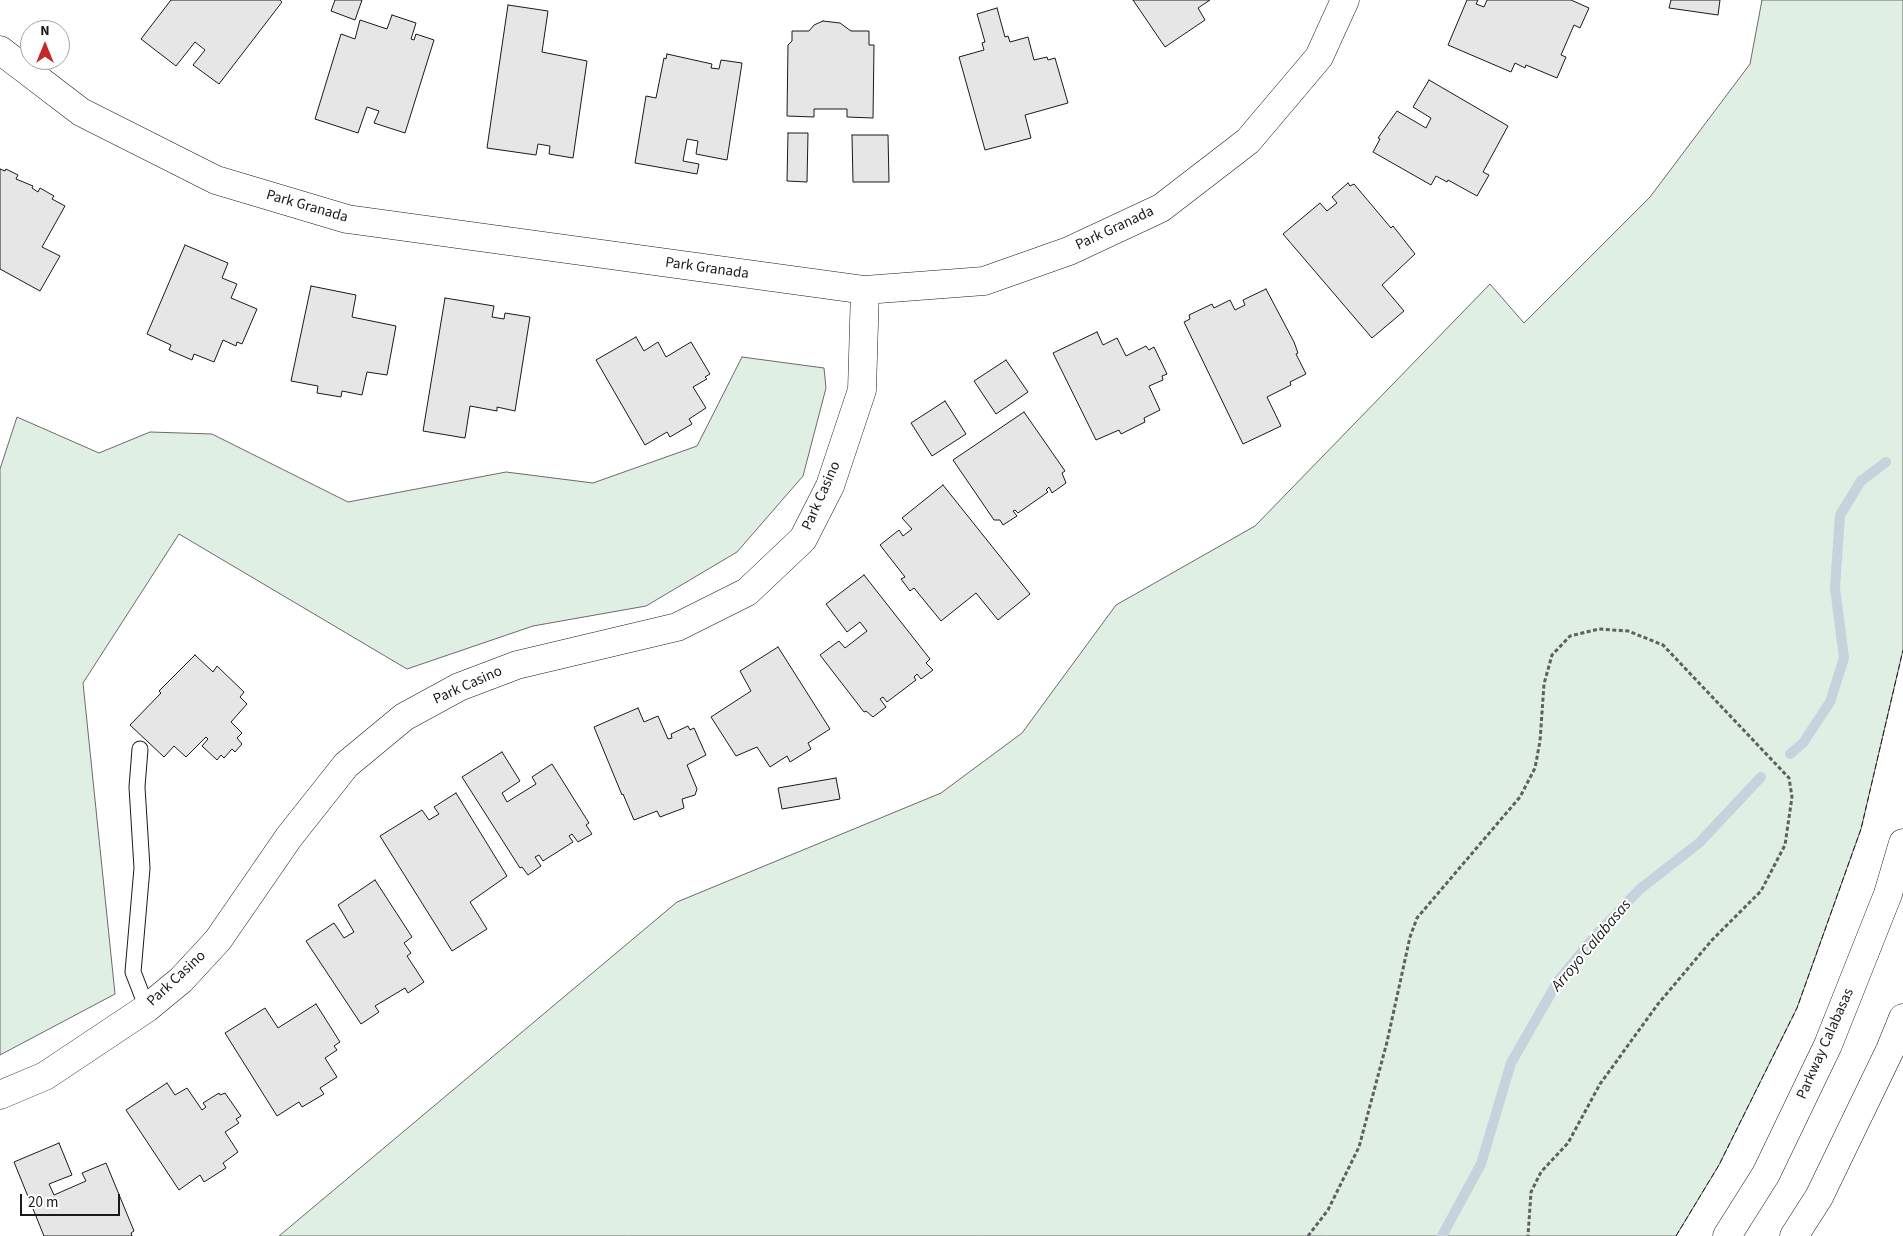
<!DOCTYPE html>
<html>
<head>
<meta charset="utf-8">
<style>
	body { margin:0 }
	#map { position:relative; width:1903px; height:1236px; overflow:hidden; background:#fff; font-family:"Source Sans 3",sans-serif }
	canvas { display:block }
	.north { position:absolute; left:20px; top:20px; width:50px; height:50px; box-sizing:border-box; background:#fff; border:1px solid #a3a3a3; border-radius:50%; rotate:0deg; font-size:14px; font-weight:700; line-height:20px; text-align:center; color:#1a1a1a }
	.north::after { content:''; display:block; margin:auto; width:18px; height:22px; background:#c62828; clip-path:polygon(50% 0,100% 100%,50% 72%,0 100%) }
	.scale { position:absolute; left:20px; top:1194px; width:100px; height:22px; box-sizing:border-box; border:2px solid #1a1a1a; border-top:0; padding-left:6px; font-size:15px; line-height:18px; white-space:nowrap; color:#1a1a1a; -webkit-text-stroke:4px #fff; paint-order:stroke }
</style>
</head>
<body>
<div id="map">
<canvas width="1903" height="1236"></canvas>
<div class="north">N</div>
<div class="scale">20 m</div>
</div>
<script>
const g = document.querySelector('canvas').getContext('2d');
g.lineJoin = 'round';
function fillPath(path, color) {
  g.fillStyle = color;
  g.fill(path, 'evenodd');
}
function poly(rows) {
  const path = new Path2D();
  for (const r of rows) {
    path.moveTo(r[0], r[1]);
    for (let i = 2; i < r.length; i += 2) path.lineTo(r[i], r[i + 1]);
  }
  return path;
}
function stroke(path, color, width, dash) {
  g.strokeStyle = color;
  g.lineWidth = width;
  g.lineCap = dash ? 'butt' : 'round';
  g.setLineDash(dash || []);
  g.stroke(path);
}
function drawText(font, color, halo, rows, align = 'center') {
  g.font = font + ' "Source Sans 3",sans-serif';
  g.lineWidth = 4;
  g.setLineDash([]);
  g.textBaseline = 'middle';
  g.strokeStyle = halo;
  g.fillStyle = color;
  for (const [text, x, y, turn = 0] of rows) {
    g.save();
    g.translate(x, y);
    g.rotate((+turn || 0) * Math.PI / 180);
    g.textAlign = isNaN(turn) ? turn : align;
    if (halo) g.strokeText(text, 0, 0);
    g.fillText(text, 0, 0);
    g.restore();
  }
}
const green = poly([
	[1762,0,1903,0,1903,650,1861,829,1797,1008,1719,1165,1676,1236,279,1236,677,902,941,793,1022,733,1116,605,1255,526,1490,284,1524,323,1650,197,1750,64,1762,0],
	[742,357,824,368,826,388,803,476,737,552,646,606,533,626,407,669,179,534,83,683,115,994,0,1055,0,469,17,417,99,453,150,432,212,434,348,502,506,472,593,483,697,446,742,357]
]);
fillPath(green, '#e0efe3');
stroke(green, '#6a6a6a', 1);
stroke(poly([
	[1790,754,1803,743,1830,702,1844,658,1835,588,1840,515,1861,481,1886,462],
	[1442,1236,1481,1164,1511,1063,1558,981,1595,936,1640,889,1699,843,1761,777]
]), '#c6d2dc', 10);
const building = poly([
	[171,0,280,0,282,2,219,84,193,65,205,50,195,42,176,66,141,39,171,0],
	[335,0,362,0,355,20,331,11,335,0],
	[1133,0,1210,0,1198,8,1205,20,1165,47,1133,0],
	[1467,0,1478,0,1476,4,1484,7,1487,0,1571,0,1589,8,1580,28,1574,25,1561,55,1566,57,1557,78,1526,65,1525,68,1515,63,1511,72,1448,45,1467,0],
	[1671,0,1720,0,1718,15,1669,8,1671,0],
	[508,5,548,11,542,52,587,61,573,158,549,154,550,146,538,144,536,155,487,148,508,5],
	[997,8,1005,37,1008,36,1010,42,1028,37,1034,60,1047,57,1048,60,1055,58,1068,103,1025,115,1031,138,985,150,959,57,984,50,982,43,985,42,977,14,997,8],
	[392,15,416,23,411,39,414,40,416,34,434,40,405,133,374,123,379,111,367,107,358,133,315,119,341,34,355,39,360,20,387,29,392,15],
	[823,21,840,23,851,31,869,31,869,45,874,45,873,118,847,117,847,109,814,109,814,117,787,116,788,45,792,41,792,31,809,31,814,25,823,21],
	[667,54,712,64,711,68,719,69,721,60,742,63,727,160,696,154,698,141,687,139,683,161,699,164,697,174,635,163,646,96,656,98,664,58,666,59,667,54],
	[1429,80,1508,126,1483,172,1489,175,1477,196,1448,180,1447,182,1436,176,1431,185,1373,152,1380,139,1378,138,1397,111,1426,128,1431,118,1413,107,1429,80],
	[788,133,808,133,807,182,787,181,788,133],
	[852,135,888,135,889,182,853,182,852,135],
	[0,169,5,171,6,169,18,175,16,179,33,186,32,188,38,192,40,188,54,196,52,199,65,206,42,247,60,256,40,291,0,269,0,169],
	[1348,183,1350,186,1354,184,1391,228,1393,226,1415,254,1382,285,1404,311,1372,338,1283,234,1320,203,1327,211,1337,203,1332,197,1348,183],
	[185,245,228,263,222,278,237,284,231,298,257,309,242,344,237,342,236,346,223,340,214,362,194,354,192,360,169,350,171,345,147,334,185,245],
	[311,286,356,295,352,317,396,326,387,375,367,372,362,395,342,391,341,397,317,393,318,386,291,381,311,286],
	[1266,289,1294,342,1298,353,1296,354,1306,374,1290,382,1291,385,1267,397,1281,426,1243,444,1184,322,1190,319,1189,315,1212,304,1214,308,1230,300,1235,310,1245,305,1243,300,1266,289],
	[445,298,494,306,492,317,504,319,505,313,530,317,515,411,497,407,497,411,470,406,465,438,423,431,445,298],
	[1097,332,1103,345,1117,338,1126,356,1146,346,1149,350,1154,347,1167,374,1162,376,1163,380,1149,386,1160,410,1144,418,1145,422,1121,434,1119,430,1096,440,1053,353,1097,332],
	[636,337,644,351,658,342,666,357,691,342,710,374,705,377,707,379,693,387,706,408,689,419,692,424,670,437,667,432,645,445,596,360,636,337],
	[1006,360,1028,392,996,414,974,381,1006,360],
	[945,401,966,434,932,456,911,423,945,401],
	[1024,412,1065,471,1062,473,1066,483,1052,493,1049,487,1046,490,1048,492,1018,513,1015,510,1013,511,1017,516,1003,525,1000,520,994,520,953,460,1024,412],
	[943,485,1030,594,998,620,976,593,941,621,914,588,910,591,901,579,905,577,880,545,899,530,903,536,912,529,902,518,943,485],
	[864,575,930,659,926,663,933,670,921,679,917,674,914,677,916,680,887,702,883,697,880,699,886,707,873,717,866,711,864,712,820,655,839,641,845,648,867,631,860,622,847,632,826,604,864,575],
	[778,647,830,729,808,743,811,749,790,762,787,756,770,767,757,747,736,756,711,717,751,691,740,671,778,647],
	[195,655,213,672,217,666,244,692,240,697,247,704,231,722,242,733,237,738,242,744,235,752,232,749,224,758,221,755,217,760,202,746,208,739,206,737,186,757,174,746,164,757,130,725,161,693,159,691,195,655],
	[638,708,644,722,658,716,668,739,672,738,671,734,688,726,690,730,694,728,706,755,687,765,697,789,695,795,682,799,684,808,660,817,657,811,634,820,623,794,622,795,594,727,638,708],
	[502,752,520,781,502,793,507,802,536,784,532,777,552,764,589,823,586,825,592,834,578,842,572,834,569,836,573,842,543,861,539,855,535,857,541,866,528,875,522,867,520,868,462,777,502,752],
	[836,778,840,799,782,809,778,788,836,778],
	[456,793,507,876,470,902,487,929,452,951,380,836,422,810,429,820,439,814,434,807,456,793],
	[375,880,412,937,404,943,411,953,407,956,424,982,408,993,405,988,375,1006,379,1012,361,1024,306,941,334,923,344,938,354,932,338,905,375,880],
	[316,1004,340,1042,334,1046,337,1050,325,1058,337,1077,320,1088,324,1094,302,1107,299,1102,277,1116,225,1033,265,1008,278,1028,316,1004],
	[167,1083,175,1095,187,1088,202,1110,206,1107,203,1103,219,1093,220,1095,225,1093,241,1116,236,1119,239,1123,225,1132,238,1152,223,1163,226,1168,204,1182,200,1175,179,1190,126,1110,167,1083],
	[59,1143,72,1175,49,1184,54,1195,86,1181,82,1173,106,1163,134,1231,131,1233,132,1236,44,1236,14,1162,59,1143]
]);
fillPath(building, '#e6e6e6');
stroke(building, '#1a1a1a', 1);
const lane = poly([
	[140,749,137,787,142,868,133,972,147,1008]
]);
const street = poly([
	[0,50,81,112,216,180,347,219,865,290,984,281,1069,251,1161,208,1248,141,1319,57,1345,0],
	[0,1095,45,1076,147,1008,181,980,218,940,289,837,346,765,404,717,459,687,517,665,677,627,747,592,803,539,830,486,862,390,865,290]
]);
const secondary = poly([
	[1727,1236,1766,1174,1828,1045,1888,894,1903,843],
	[1794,1236,1819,1197,1890,1050,1903,1018]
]);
stroke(lane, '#1a1a1a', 17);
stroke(street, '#1a1a1a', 29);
stroke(secondary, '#1a1a1a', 29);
stroke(poly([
	[1308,1236,1328,1210,1359,1147,1387,1042,1410,937,1417,918,1520,797,1535,768,1540,741,1544,684,1552,655,1570,636,1599,629,1628,631,1663,645,1789,778,1792,797,1785,845,1761,891,1712,940,1658,1004,1600,1084,1568,1143,1541,1172,1531,1192,1528,1236]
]), '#5f5f5f', 3, [4, 2.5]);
stroke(lane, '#fff', 15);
stroke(street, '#fff', 28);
stroke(secondary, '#fff', 28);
stroke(poly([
	[1676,1236,1719,1165,1797,1008,1861,829,1903,650]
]), '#1a1a1a', 1, [6, 2.5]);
drawText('15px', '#1a1a1a', '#fff', [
	["Park Granada",307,207,16],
	["Park Granada",1115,229,-25],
	["Park Granada",707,269,8],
	["Park Casino",822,496,-66],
	["Park Casino",468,686,-24],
	["Park Casino",177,979,-43],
	["Parkway Calabasas",1826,1044,-66]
]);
drawText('italic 16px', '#1a1a1a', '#fff', [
	["Arroyo Calabasas",1592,946,-50]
]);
</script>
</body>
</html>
